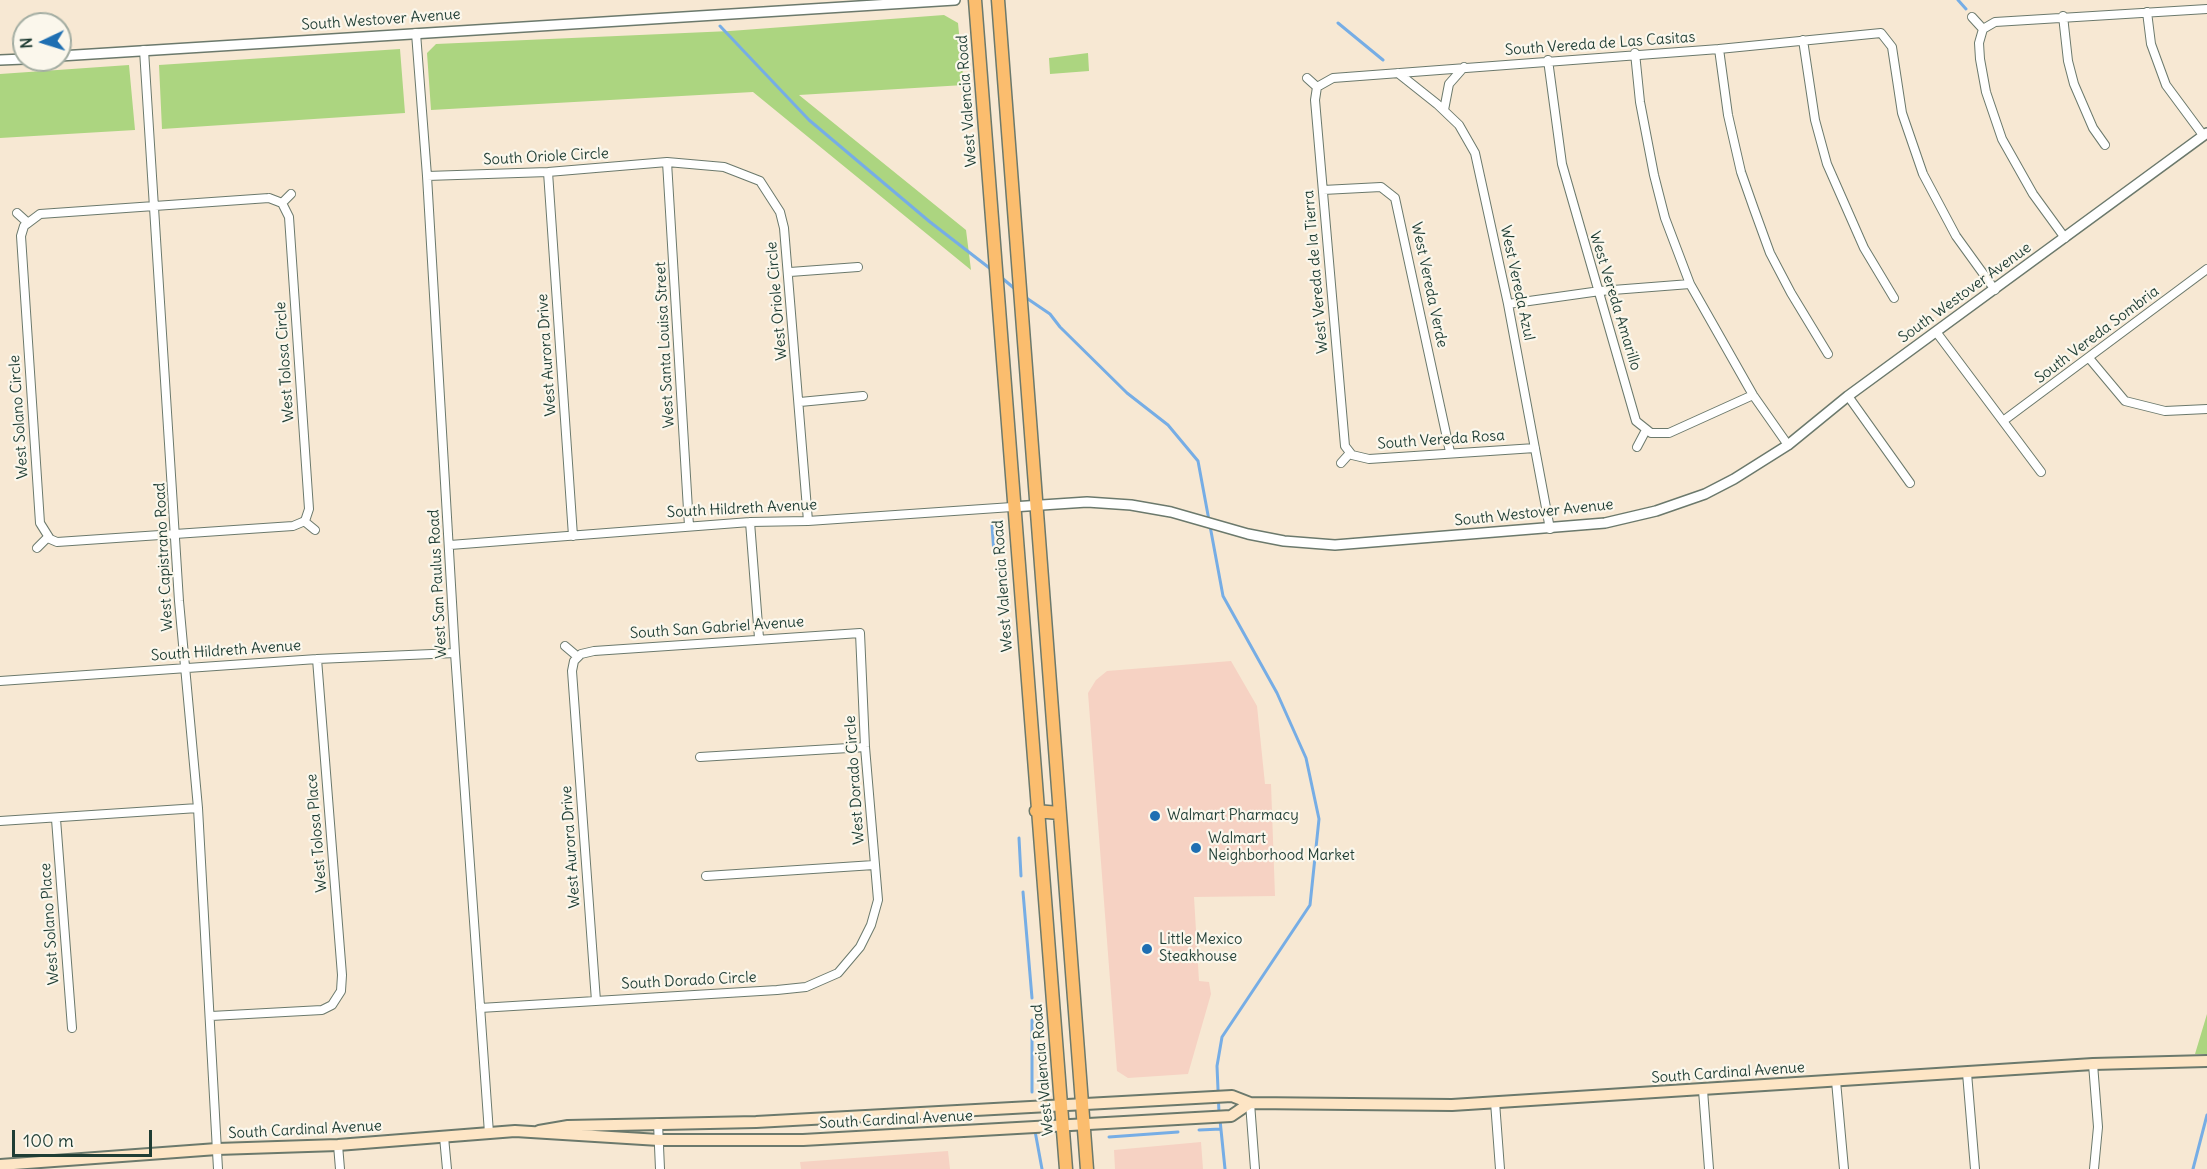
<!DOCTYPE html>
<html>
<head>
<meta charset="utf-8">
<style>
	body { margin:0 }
	#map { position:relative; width:2207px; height:1169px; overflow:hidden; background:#f7e8d3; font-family:Delius,sans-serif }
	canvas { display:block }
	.north { position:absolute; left:12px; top:12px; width:60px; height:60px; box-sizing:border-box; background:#fbf7ec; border:2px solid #a3ada2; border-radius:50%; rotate:266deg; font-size:16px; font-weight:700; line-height:24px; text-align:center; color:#1f3d34 }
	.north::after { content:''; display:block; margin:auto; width:21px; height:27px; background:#1f6fb2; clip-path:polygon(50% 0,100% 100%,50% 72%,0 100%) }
	.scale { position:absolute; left:12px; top:1130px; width:140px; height:27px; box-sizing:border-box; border:3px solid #1f3d34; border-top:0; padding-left:8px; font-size:18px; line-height:21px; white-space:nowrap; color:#1f3d34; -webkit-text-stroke:4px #fbf7ec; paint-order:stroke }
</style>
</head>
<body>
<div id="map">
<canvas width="2207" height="1169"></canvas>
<div class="north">N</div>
<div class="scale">100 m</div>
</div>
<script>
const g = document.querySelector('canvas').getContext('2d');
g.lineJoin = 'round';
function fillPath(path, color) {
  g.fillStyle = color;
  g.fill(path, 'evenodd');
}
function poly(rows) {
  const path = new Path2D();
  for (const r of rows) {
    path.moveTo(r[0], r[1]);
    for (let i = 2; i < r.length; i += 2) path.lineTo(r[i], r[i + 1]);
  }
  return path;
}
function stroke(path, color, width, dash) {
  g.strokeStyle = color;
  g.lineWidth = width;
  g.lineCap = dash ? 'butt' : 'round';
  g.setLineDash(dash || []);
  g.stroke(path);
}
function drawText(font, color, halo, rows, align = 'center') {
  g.font = font + ' Delius,sans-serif';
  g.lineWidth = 4.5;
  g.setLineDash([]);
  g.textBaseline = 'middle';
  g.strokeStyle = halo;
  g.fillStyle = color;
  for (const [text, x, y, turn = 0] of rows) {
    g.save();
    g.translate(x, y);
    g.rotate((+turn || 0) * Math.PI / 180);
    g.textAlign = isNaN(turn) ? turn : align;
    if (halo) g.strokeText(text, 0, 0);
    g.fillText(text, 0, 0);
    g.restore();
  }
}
fillPath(poly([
	[1231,661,1257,706,1265,784,1271,784,1275,896,1194,897,1199,981,1209,982,1211,994,1188,1074,1128,1078,1117,1071,1088,693,1096,680,1107,671],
	[1201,1142,1203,1169,1115,1169,1114,1150],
	[948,1151,950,1169,801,1169,800,1162]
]), '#f6d2c3');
fillPath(poly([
	[944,15,958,23,964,85,799,95,966,230,971,270,753,92,431,110,427,53,436,44,730,31],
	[400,49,405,113,162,129,159,65],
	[1088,53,1089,71,1050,74,1049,58],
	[129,65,135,130,0,138,0,74],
	[2207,1014,2207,1054,2195,1054]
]), '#acd580');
stroke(poly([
	[1958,0,1966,9],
	[1338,23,1383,60],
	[720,26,809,120,930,222,992,270],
	[1002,278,1015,289],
	[1025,297,1050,314,1060,327,1127,393,1168,425,1198,461,1223,596,1277,693,1306,758,1319,819,1310,905,1222,1037,1217,1066,1219,1113],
	[994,554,992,525,994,521],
	[1019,838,1021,876],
	[1023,892,1032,998],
	[1032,1092,1032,1020],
	[1220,1120,1225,1169],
	[1199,1130,1221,1129],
	[1035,1131,1042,1169],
	[1109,1137,1178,1132],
	[2193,1169,2207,1115]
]), '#76ade5', 3);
const minor = poly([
	[2147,12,2151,44,2166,85,2203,135],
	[2063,16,2068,61,2074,84,2093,128,2105,145],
	[1972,17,1983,29],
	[416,33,427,176,455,653,489,1133],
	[1803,40,1815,120,1827,164,1864,248,1894,298],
	[1719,49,1728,115,1741,172,1754,209,1770,253,1791,293,1828,354],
	[144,50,179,601,198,808,218,1169],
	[1635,53,1640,102,1654,175,1665,218,1690,284,1753,395,1788,445],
	[1548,60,1562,164,1636,421,1651,433,1669,433,1753,395],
	[1398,73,1437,104,1459,125,1475,153,1508,304,1550,529],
	[1307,78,1317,87],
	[1317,87,1333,78,1719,49,1881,33,1892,47,1902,113,1923,174,1956,236,1995,290],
	[1317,87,1315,100,1345,446,1352,455,1369,459,1535,448],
	[1444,110,1449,84,1464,67],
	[667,162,689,526],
	[548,172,573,536],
	[427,176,548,172,667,162,724,167,760,181,780,212,784,228,808,521],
	[1323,190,1381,187,1395,198,1450,452],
	[269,198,282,203,289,217,309,509,305,521,293,526,57,542,50,539,40,523,21,236,24,226,40,214,269,198],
	[282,203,291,194],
	[17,213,28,223],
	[2065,238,2033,194,2002,139,1986,92,1980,59,1979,43,1983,29,1995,22,2207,9],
	[790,272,858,267],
	[1508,304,1600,291,1690,284],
	[1937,333,2041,472],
	[2089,358,2125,401,2165,411,2207,409],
	[1848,396,1910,483],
	[800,402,863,396],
	[2003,421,2207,269],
	[1637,447,1646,430],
	[1341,463,1350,453],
	[304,521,315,530],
	[750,522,759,638],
	[450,545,750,522,808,521,1012,507],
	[37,548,48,537],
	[565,646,578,657],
	[0,681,317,659,455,653],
	[700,757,865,747],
	[56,819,72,1028],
	[0,821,198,808],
	[706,876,874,865],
	[480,1008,777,990,806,987,838,973,860,947,871,925,878,900,865,747,860,633,594,651,581,654,574,661,572,671,596,1001],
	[211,1016,322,1010,332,1005,341,991,342,975,317,659],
	[2093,1064,2098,1127,2094,1169],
	[1967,1073,1975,1169],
	[1836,1081,1844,1169],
	[1703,1090,1709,1169],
	[1495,1102,1500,1169],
	[1250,1103,1255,1169],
	[658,1123,660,1169],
	[444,1137,447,1169],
	[338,1145,340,1169]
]);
const tertiary = poly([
	[60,56,955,0],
	[0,60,24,59],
	[1012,507,1087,502,1131,505,1171,512,1248,534,1284,541,1335,545,1605,523,1656,511,1705,494,1734,479,1788,445,1848,396,2207,133]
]);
const secondary = poly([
	[539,1131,568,1126,756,1122,1232,1096,1250,1103,1452,1105,2093,1064,2207,1061],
	[0,1165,217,1149,338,1145,515,1131,659,1140,803,1140,1231,1116,1250,1103]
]);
const primary = poly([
	[975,0,1066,1169],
	[998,0,1087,1169],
	[1036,811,1059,813]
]);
stroke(minor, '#6b796c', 10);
stroke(tertiary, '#6b796c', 12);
stroke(secondary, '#6b796c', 14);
stroke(primary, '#6b796c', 15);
stroke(minor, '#fff', 8);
stroke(tertiary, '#fff', 9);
stroke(secondary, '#fde5c5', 10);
stroke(primary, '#fbbd6e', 12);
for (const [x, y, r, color] of [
	[1155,816,6,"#1f6fb2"],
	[1196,848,6,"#1f6fb2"],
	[1147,949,6,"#1f6fb2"]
]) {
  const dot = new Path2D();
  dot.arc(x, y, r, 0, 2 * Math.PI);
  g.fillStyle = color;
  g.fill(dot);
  stroke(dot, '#fbf7ec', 2);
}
drawText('15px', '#1f3d34', '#fbf7ec', [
	["South Westover Avenue",381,20,-4],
	["South Vereda de Las Casitas",1600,44,-4],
	["West Valencia Road",967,101,-94],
	["South Oriole Circle",546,157,-3],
	["West Vereda de la Tierra",1316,272,-95],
	["West Vereda Azul",1517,283,78],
	["West Vereda Verde",1429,285,78],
	["South Westover Avenue",1965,293,-36],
	["West Oriole Circle",777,301,-95],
	["West Vereda Amarillo",1615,301,73],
	["South Vereda Sombria",2097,335,-37],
	["West Santa Louisa Street",665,345,-93],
	["West Aurora Drive",547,355,-94],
	["West Tolosa Circle",285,362,-94],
	["West Solano Circle",19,417,-94],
	["South Vereda Rosa",1441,440,-4],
	["South Hildreth Avenue",742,509,-3],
	["South Westover Avenue",1534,513,-6],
	["West Capistrano Road",164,557,-93],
	["West San Paulus Road",438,584,-93],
	["West Valencia Road",1003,586,-94],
	["South San Gabriel Avenue",717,628,-4],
	["South Hildreth Avenue",226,651,-4],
	["West Dorado Circle",855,780,-94],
	["West Tolosa Place",317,833,-95],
	["West Aurora Drive",571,847,-94],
	["West Solano Place",50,924,-94],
	["South Dorado Circle",689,981,-3],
	["West Valencia Road",1043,1070,-95],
	["South Cardinal Avenue",1728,1073,-4],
	["South Cardinal Avenue",896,1120,-3],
	["South Cardinal Avenue",305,1130,-3]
]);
drawText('15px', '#1f3d34', '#fbf7ec', [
	["Walmart Pharmacy",1167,816],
	["Walmart",1208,839],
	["Neighborhood Market",1208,856],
	["Little Mexico",1159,940],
	["Steakhouse",1159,957]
], 'left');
</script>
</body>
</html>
